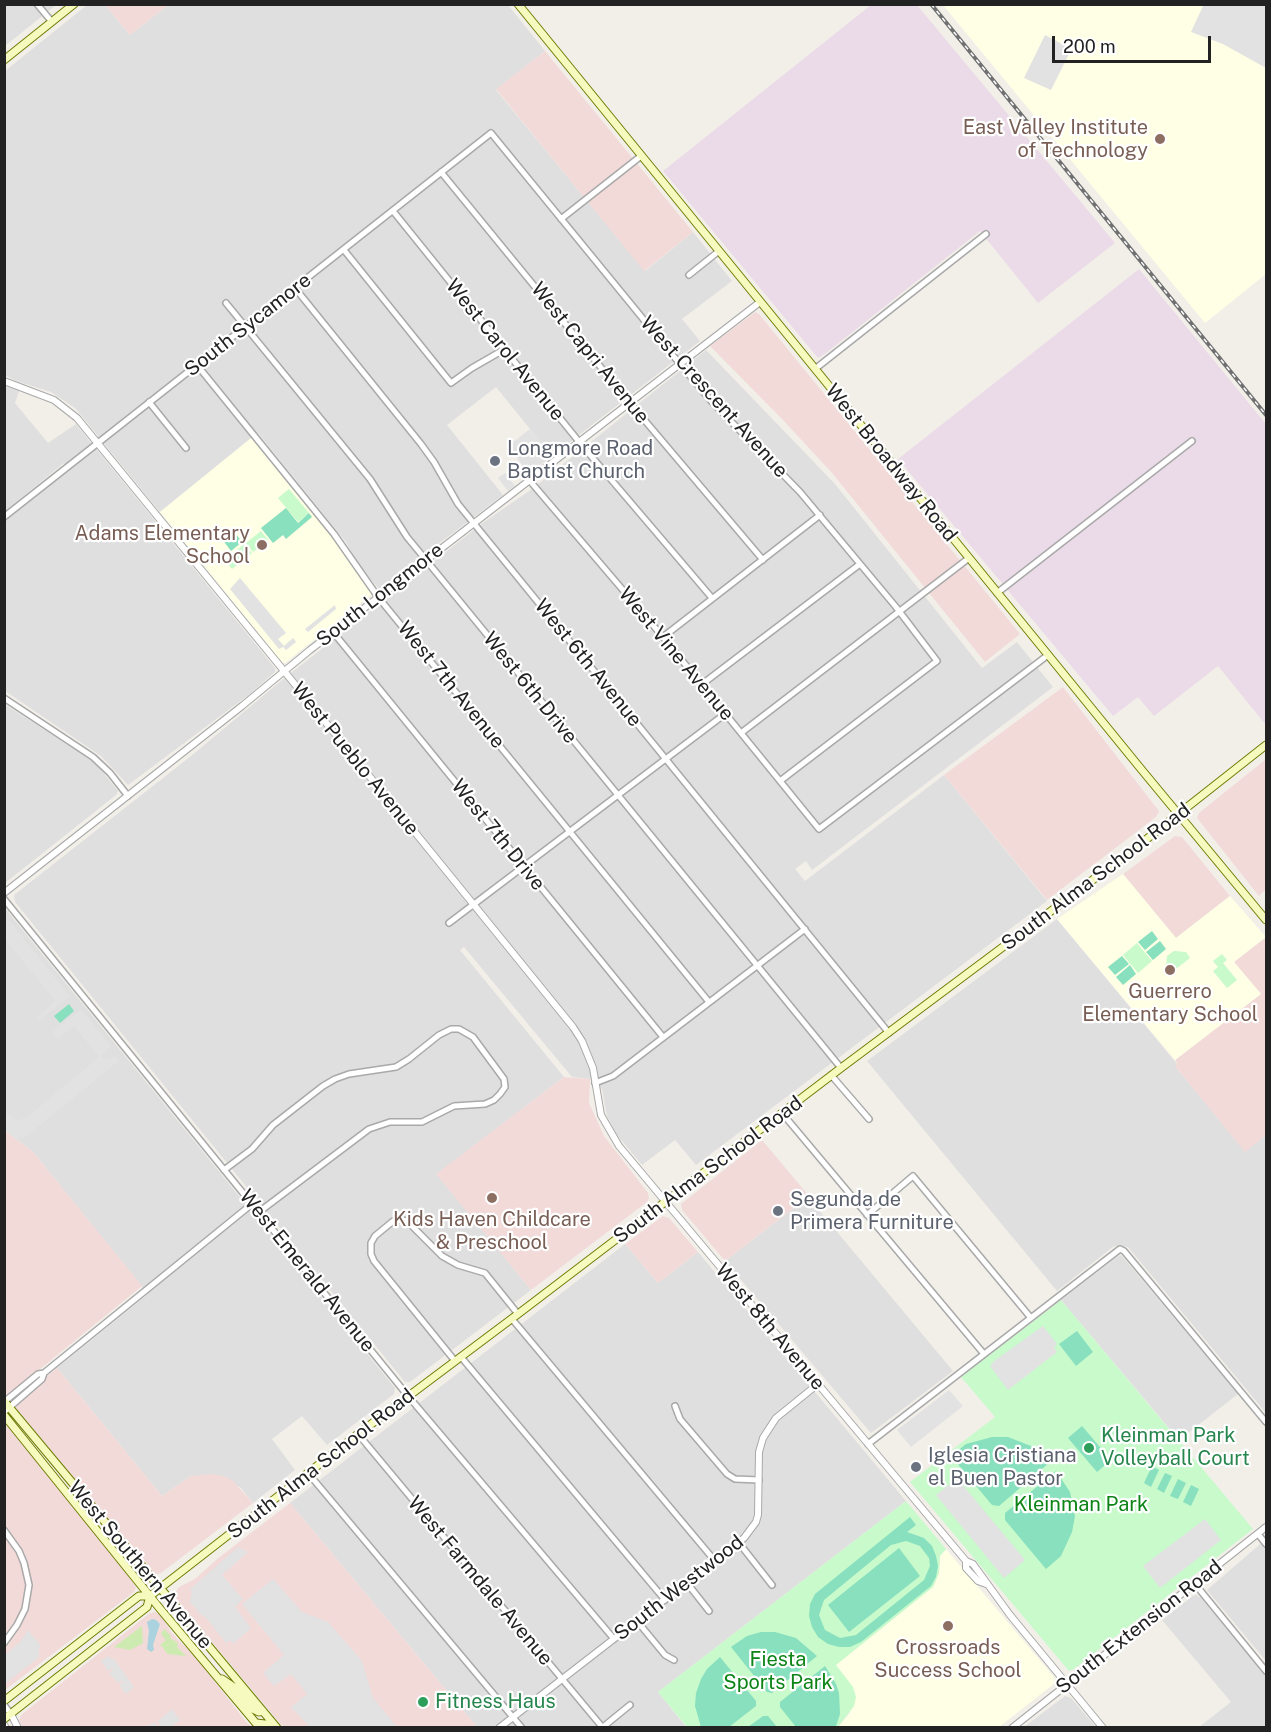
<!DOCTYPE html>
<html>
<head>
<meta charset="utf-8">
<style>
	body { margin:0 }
	#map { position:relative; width:1271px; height:1732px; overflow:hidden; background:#f2efe9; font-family:"Public Sans",sans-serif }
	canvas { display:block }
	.frame { position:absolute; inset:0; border:6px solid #222; pointer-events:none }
	.scale { position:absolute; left:1052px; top:36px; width:159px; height:27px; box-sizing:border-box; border:3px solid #222; border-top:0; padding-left:8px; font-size:18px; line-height:21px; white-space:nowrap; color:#222; -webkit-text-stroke:4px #fff; paint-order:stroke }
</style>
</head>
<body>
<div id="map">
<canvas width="1271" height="1732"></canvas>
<div class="frame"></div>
<div class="scale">200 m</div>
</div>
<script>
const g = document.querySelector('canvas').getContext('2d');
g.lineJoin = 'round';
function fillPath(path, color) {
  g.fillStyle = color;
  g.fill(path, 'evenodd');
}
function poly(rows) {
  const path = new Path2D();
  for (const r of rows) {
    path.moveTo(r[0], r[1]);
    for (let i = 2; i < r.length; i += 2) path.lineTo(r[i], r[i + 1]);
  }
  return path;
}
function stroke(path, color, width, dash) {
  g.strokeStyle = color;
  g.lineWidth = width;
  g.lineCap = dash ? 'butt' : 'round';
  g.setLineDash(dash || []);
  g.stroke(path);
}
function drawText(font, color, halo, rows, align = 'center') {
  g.font = font + ' "Public Sans",sans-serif';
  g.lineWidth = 4.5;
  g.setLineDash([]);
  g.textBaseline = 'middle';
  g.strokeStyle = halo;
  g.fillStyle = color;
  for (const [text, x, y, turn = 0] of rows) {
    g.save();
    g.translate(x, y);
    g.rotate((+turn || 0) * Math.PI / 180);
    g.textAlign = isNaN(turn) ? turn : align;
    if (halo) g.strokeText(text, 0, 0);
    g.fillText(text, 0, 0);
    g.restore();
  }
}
fillPath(poly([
	[5,5,56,5,5,46],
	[87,5,105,5,130,35,168,5,508,5,545,51,496,90,645,271,693,232,732,281,682,319,700,341,552,456,496,387,447,425,503,495,379,589,358,564,346,542,258,433,160,512,75,408,51,392,16,381,5,375,5,71],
	[706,350,835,484,982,668,1017,642,1053,687,812,870,806,861,795,869,805,881,944,775,1047,901,696,1165,675,1140,642,1165,617,1135,607,1116,602,1089,590,1079,572,1077,464,947,460,950,564,1077,437,1174,531,1290,410,1382,405,1382,15,902,14,895,191,756,282,680,484,522,532,489],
	[5,386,19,391,15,403,48,443,76,424,275,668,275,672,251,693,128,785,101,756,5,691,5,521,69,470,64,463,5,511],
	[4,704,90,759,102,771,118,791,116,795,5,883],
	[4,907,395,1388,394,1394,327,1445,302,1416,272,1439,295,1470,253,1503,240,1487,191,1476,162,1496,57,1368,148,1294,33,1152,5,1130],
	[1057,919,1177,1064,1175,1066,1245,1151,1266,1135,1266,1413,1128,1247,1114,1246,1057,1291,867,1061],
	[808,1197,953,1371,871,1433,725,1261],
	[625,1244,658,1283,698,1252,906,1501,658,1692,687,1728,477,1727,290,1503],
	[1121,1255,1238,1394,1179,1440,1061,1300,1117,1257],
	[1266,1539,1266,1661,1207,1590],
	[1196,1595,1201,1598,1266,1676,1266,1727,1199,1727,1231,1702,1162,1620,1193,1596],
	[1065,1696,1071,1698,1096,1727,1024,1727]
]), '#e0dfdf');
fillPath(poly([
	[105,5,168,5,130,35],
	[545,51,693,232,644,271,496,89],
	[755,312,759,314,1020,634,985,662,832,473,783,420,710,346],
	[1063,687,1159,811,1156,817,1047,900,944,775],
	[1266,759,1266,889,1259,896,1197,818,1199,813],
	[1175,836,1182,837,1230,896,1176,938,1123,874],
	[1266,937,1266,1135,1245,1152,1175,1066,1177,1063,1175,1060,1261,994,1234,962],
	[564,1077,590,1079,589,1103,604,1136,648,1193,649,1198,647,1202,531,1290,436,1174],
	[4,1130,33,1152,142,1286,7,1396,4,1396],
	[762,1140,809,1196,725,1261,682,1210,681,1204],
	[663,1216,669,1218,698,1252,658,1283,625,1244],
	[57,1368,162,1496,191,1476,211,1474,224,1476,233,1481,253,1503,161,1573,154,1575,127,1540,111,1525,14,1407,17,1402],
	[5,1420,98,1534,136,1587,134,1592,5,1690],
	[290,1503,477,1727,283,1727,176,1599,174,1594,179,1587,195,1579,217,1559],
	[155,1612,161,1615,171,1632,182,1644,190,1650,247,1723,253,1727,23,1728,19,1720,21,1715,150,1613]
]), '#f2dad9');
fillPath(poly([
	[871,5,917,5,1115,243,1038,303,980,231,826,353,818,358,663,171],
	[1139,269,1266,424,1266,725,1218,666,1154,716,1138,697,1113,716,898,459]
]), '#ebdbe8');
fillPath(poly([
	[943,5,1266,5,1266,274,1205,323],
	[251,438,331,535,372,594,285,663,282,662,160,512],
	[1123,874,1176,938,1230,896,1266,937,1234,962,1261,994,1175,1060,1057,919],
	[946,1549,1054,1677,1055,1683,999,1727,838,1727,850,1713,836,1665,933,1587,939,1573,940,1556]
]), '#ffffe5');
fillPath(poly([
	[142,1626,143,1643,130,1650,114,1647],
	[164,1629,171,1636,170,1638,178,1643,177,1647,186,1656,168,1654,164,1650,164,1648,160,1645,166,1640,161,1634]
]), '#cdebb0');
fillPath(poly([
	[289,489,309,513,298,522,278,498],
	[261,531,268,540,253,552,246,543],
	[244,544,252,553,232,569,225,560],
	[1137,943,1152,961,1138,973,1123,955],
	[1174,951,1186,952,1190,958,1172,972,1169,972,1166,969,1167,956],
	[1222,954,1227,960,1223,963,1237,980,1227,988,1213,971,1218,967,1213,961],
	[1061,1300,1253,1529,1074,1669,1069,1671,910,1482,995,1417,961,1377],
	[906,1501,946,1549,940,1556,939,1573,933,1587,836,1665,853,1687,856,1697,854,1706,838,1727,687,1727,658,1692]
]), '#c8facc');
fillPath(poly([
	[286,508,298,523,309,513,312,517,286,539,283,535,273,543,261,528],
	[233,530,242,542,231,551,222,539],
	[1152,931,1158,939,1145,950,1138,942],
	[1160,941,1166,949,1153,960,1146,952],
	[1122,956,1129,964,1115,975,1108,967],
	[1130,965,1136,974,1123,985,1116,977],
	[69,1004,74,1011,60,1023,54,1016],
	[1077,1331,1093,1352,1076,1366,1059,1344],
	[1082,1426,1111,1460,1097,1472,1068,1438],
	[992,1437,1008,1437,1031,1446,1049,1463,999,1506,992,1505,951,1456,966,1444],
	[1152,1466,1159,1470,1151,1487,1144,1483],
	[1056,1471,1070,1492,1075,1516,1072,1532,1061,1556,1046,1569,1005,1520,1005,1513],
	[1165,1473,1172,1476,1164,1493,1157,1489],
	[1178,1479,1186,1483,1178,1499,1170,1496],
	[1191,1485,1199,1489,1191,1506,1183,1502],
	[910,1517,916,1525,907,1532,924,1538,932,1546,936,1556,938,1566,936,1577,931,1586,861,1642,850,1647,839,1647,828,1644,818,1637,812,1627,809,1616,810,1604,815,1594],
	[906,1541,920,1546,929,1558,930,1566,924,1580,856,1635,840,1638,825,1630,819,1615,824,1600,891,1545],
	[899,1548,920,1576,849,1632,828,1605],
	[761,1632,775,1632,796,1638,817,1656,772,1693,767,1692,731,1647,747,1636],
	[720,1657,756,1701,756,1706,729,1727,701,1727,695,1706,696,1693,701,1679,707,1669],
	[825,1666,836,1684,839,1693,840,1714,836,1726,836,1728,796,1727,780,1707,780,1702],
	[763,1716,768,1716,777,1727,748,1727]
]), '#88e0be');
fillPath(poly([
	[1204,4,1266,5,1266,68,1223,44,1191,32],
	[1045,35,1064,45,1068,50,1069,54,1051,90,1024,78],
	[530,429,552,456,529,474,508,446],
	[505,473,515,486,508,491,498,478],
	[240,578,286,633,278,639,284,646,293,638,296,642,286,650,283,647,279,649,230,589],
	[335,605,336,609,308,632,305,629],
	[8,919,70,996,39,1021,36,1017,55,1001,5,939,5,922],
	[81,1009,111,1046,100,1057,110,1059,114,1056,120,1060,23,1139,20,1136,17,1140,5,1130,5,1112,18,1121,28,1116,99,1057,74,1026,58,1039,52,1032],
	[1043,1326,1057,1344,1054,1347,1057,1352,1008,1390,990,1366,994,1361],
	[949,1390,963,1406,911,1447,897,1430],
	[957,1478,1025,1560,1004,1578,936,1495],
	[1205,1519,1221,1540,1160,1588,1143,1566],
	[238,1547,248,1552,222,1575,243,1599,235,1607,251,1628,233,1644,230,1640,226,1643,206,1618,199,1613,190,1602,192,1591,189,1590],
	[273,1579,302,1612,328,1622,362,1661,373,1698,397,1727,310,1727,291,1707,307,1694,291,1674,274,1686,263,1673,284,1655,242,1604],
	[28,1630,41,1646,39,1649,39,1657,5,1684,5,1655,20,1642],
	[108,1656,111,1659,114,1659,134,1687,126,1694,119,1685,123,1682,122,1681,118,1683,109,1673,113,1670,112,1668,108,1671,101,1661],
	[172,1709,180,1720,171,1727,144,1727,154,1723,158,1726,160,1724,158,1721]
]), '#e2e2e2');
fillPath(poly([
	[152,1619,156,1620,160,1624,153,1645,154,1650,151,1652,147,1649,149,1631,147,1622]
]), '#aad3df');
const minor = poly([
	[37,4,52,22],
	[441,172,630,403,763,560],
	[393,211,580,443,712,598],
	[561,219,641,156],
	[344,250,451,383,472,368,505,349],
	[689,275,719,251],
	[295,288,421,444,434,462,458,504,889,1033],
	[226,303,370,479,407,537,426,560,841,1068],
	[197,365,334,534,378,597,709,1002],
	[815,369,986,234],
	[149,402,186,448],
	[530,481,663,637,819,829,1048,655],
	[4,517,491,133,680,364,712,402,800,492,896,607,937,661,780,781],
	[997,593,1192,441],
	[333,632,663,1037],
	[663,637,820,515],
	[701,685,860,564],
	[4,698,93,757,110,773,128,796],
	[741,733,969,558],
	[4,899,408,1396,614,1639],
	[449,923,725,714],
	[831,1075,869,1119],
	[595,1083,613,1076,805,929],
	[782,1113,984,1354],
	[224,1170,252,1149,273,1125,323,1086,335,1079,349,1074,396,1067,409,1059,439,1035,451,1029,459,1029,473,1037,504,1079,505,1087,500,1094,494,1100,485,1104,454,1106,422,1122,390,1122,369,1129,259,1212],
	[867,1215,913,1176,1031,1318],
	[512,1319,715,1561],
	[461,1357,665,1600],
	[455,1361,374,1261,371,1254,371,1243,375,1236,392,1222,397,1219,407,1221,442,1256,458,1265,485,1273,518,1314],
	[4,1402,38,1374,44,1373,252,1204],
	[675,1406,680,1419,727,1474,735,1479,759,1480],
	[4,1412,42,1379,44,1373],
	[358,1434,603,1728],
	[868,1444,1120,1249,1124,1251,1266,1422],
	[308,1473,522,1728],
	[4,1530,19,1551,24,1563,29,1585,25,1609,17,1625,4,1643],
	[1258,1534,1266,1544],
	[739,1543,772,1585],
	[687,1583,709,1611],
	[1195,1584,1266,1671],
	[637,1621,665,1655,674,1660],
	[4,1705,11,1714],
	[603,1727,630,1705]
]);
const tertiary = poly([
	[4,381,54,400,77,418,280,666,573,1027,582,1041,593,1068,601,1115,619,1146,966,1561,973,1564,1010,1615,1103,1728],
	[4,893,242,706,310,650,760,302],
	[966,1561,966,1568,978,1581,986,1584],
	[11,1714,18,1728],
	[4,1725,6,1728],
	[499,1728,744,1538,756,1522,758,1515,759,1452,763,1438,776,1418,818,1384],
	[1012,1728,1266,1527]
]);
const secondary = poly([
	[518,4,1141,769,1266,920],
	[4,60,74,4],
	[4,1401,277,1728],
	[4,1415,161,1610,260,1728],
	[222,1679,235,1688,253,1709,259,1712,263,1711],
	[4,1701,139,1596,150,1596],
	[4,1719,147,1607,150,1596,358,1434,518,1314,841,1068,1134,849,1266,745],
	[256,1723,265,1724,269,1728]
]);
stroke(minor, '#a9a9a9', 8);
stroke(tertiary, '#a9a9a9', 8);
stroke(secondary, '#707d05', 9);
stroke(minor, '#fff', 5);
stroke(tertiary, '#fff', 6);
stroke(secondary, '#f7fabf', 7);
const rail = poly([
	[931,4,1266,415]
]);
stroke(rail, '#707070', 4);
stroke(rail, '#fff', 1.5, [4.5]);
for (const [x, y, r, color] of [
	[1160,139,6,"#8d6e63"],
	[495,461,6,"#6b7280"],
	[262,545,6,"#8d6e63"],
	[1170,970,6,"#8d6e63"],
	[492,1198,6,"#8d6e63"],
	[778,1211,6,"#6b7280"],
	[1089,1448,6,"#2e9e5b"],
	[916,1467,6,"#6b7280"],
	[948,1626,6,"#8d6e63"],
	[423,1702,6,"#2e9e5b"]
]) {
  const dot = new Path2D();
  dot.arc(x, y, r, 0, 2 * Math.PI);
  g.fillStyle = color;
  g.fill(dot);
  stroke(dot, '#fff', 2);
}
drawText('20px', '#785e54', '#fff', [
	["East Valley Institute",1148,128,"right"],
	["of Technology",1148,151,"right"],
	["Adams Elementary",250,534,"right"],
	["School",250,557,"right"],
	["Guerrero",1170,992],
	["Elementary School",1170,1015],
	["Kids Haven Childcare",492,1220],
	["& Preschool",492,1243],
	["Crossroads",948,1648],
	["Success School",948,1671]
]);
drawText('20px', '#222', '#fff', [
	["South Sycamore",248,325,-38],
	["West Carol Avenue",505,350,51],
	["West Capri Avenue",590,353,51],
	["West Crescent Avenue",714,397,48],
	["West Broadway Road",891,463,51],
	["South Longmore",380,595,-38],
	["West Vine Avenue",676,654,50],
	["West 6th Avenue",588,663,51],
	["West 7th Avenue",451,685,51],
	["West 6th Drive",530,688,51],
	["West Pueblo Avenue",355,759,51],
	["West 7th Drive",498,835,51],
	["South Alma School Road",1096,877,-37],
	["South Alma School Road",708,1170,-37],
	["West Emerald Avenue",307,1271,51],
	["West 8th Avenue",770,1327,50],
	["South Alma School Road",321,1464,-38],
	["West Southern Avenue",140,1565,50],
	["West Farmdale Avenue",480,1581,50],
	["South Westwood",679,1588,-38],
	["South Extension Road",1139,1627,-38]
]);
drawText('20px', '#5b616d', '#fff', [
	["Longmore Road",507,449],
	["Baptist Church",507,472],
	["Segunda de",790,1200],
	["Primera Furniture",790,1223],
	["Iglesia Cristiana",928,1456],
	["el Buen Pastor",928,1479]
], 'left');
drawText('20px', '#27864d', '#fff', [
	["Kleinman Park",1101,1436],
	["Volleyball Court",1101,1459],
	["Fitness Haus",435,1702]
], 'left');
drawText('20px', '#0c8416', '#fff', [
	["Kleinman Park",1081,1505],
	["Fiesta",778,1660],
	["Sports Park",778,1683]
]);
</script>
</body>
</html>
